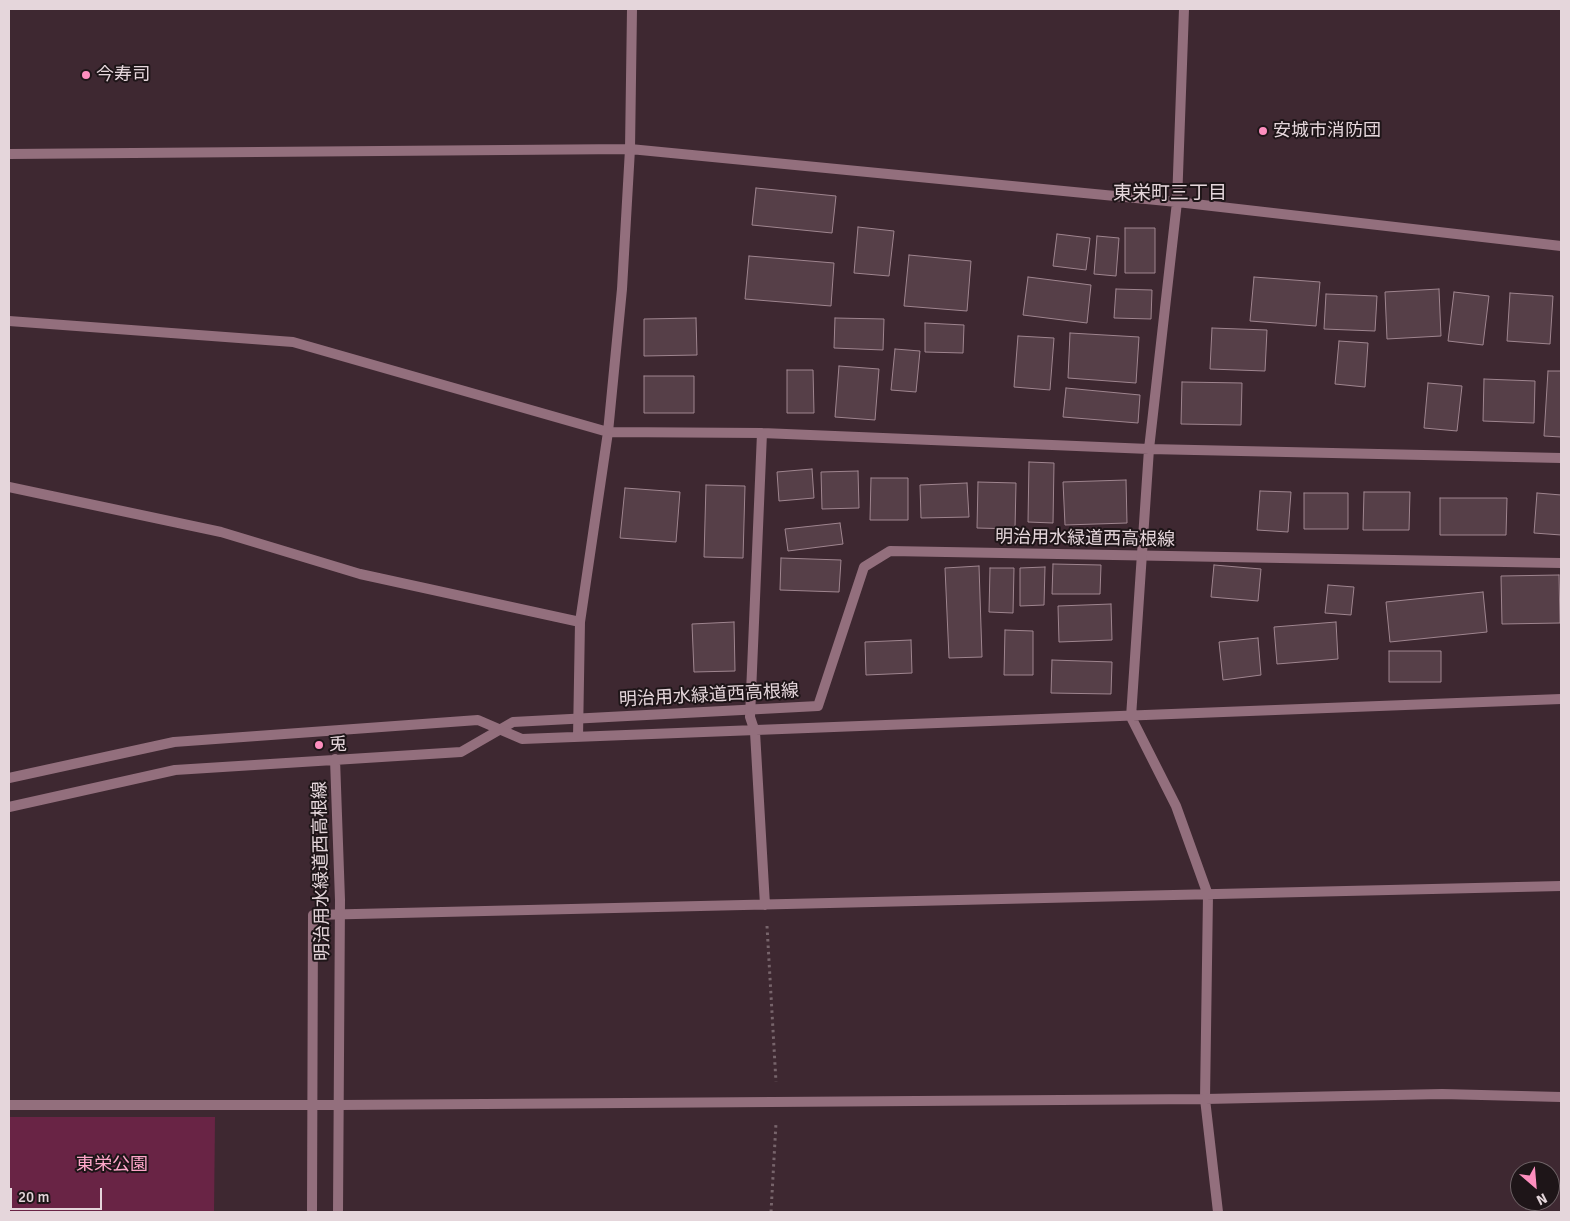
<!DOCTYPE html>
<html>
<head>
<meta charset="utf-8">
<style>
	body { margin:0 }
	#map { position:relative; width:1570px; height:1221px; overflow:hidden; background:#3e2831; font-family:Signika,sans-serif }
	canvas { display:block }
	.frame { position:absolute; inset:0; border:10px solid #e5d6db; pointer-events:none }
	.north { position:absolute; left:1510px; top:1161px; width:50px; height:50px; box-sizing:border-box; background:#1e1518; border:1px solid #6e6266; border-radius:50%; rotate:153deg; font-size:14px; font-weight:700; line-height:20px; text-align:center; color:#e5d6db }
	.north::after { content:''; display:block; margin:auto; width:18px; height:22px; background:#fd8ebe; clip-path:polygon(50% 0,100% 100%,50% 72%,0 100%) }
	.scale { position:absolute; left:10px; top:1188px; width:92px; height:22px; box-sizing:border-box; border:2px solid #e5d6db; border-top:0; padding-left:6px; font-size:15px; line-height:18px; white-space:nowrap; color:#e5d6db; -webkit-text-stroke:4px #1e1518; paint-order:stroke }
</style>
</head>
<body>
<div id="map">
<canvas width="1570" height="1221"></canvas>
<div class="frame"></div>
<div class="north">N</div>
<div class="scale">20 m</div>
</div>
<script>
const g = document.querySelector('canvas').getContext('2d');
g.lineJoin = 'round';
function fillPath(path, color) {
  g.fillStyle = color;
  g.fill(path, 'evenodd');
}
function poly(rows) {
  const path = new Path2D();
  for (const r of rows) {
    path.moveTo(r[0], r[1]);
    for (let i = 2; i < r.length; i += 2) path.lineTo(r[i], r[i + 1]);
  }
  return path;
}
function stroke(path, color, width, dash) {
  g.strokeStyle = color;
  g.lineWidth = width;
  g.lineCap = dash ? 'butt' : 'round';
  g.setLineDash(dash || []);
  g.stroke(path);
}
function drawText(font, color, halo, rows, align = 'center') {
  g.font = font + ' Signika,"Noto Sans JP",sans-serif';
  g.lineWidth = 4;
  g.setLineDash([]);
  g.textBaseline = 'middle';
  g.strokeStyle = halo;
  g.fillStyle = color;
  for (const [text, x, y, turn = 0] of rows) {
    g.save();
    g.translate(x, y);
    g.rotate((+turn || 0) * Math.PI / 180);
    g.textAlign = isNaN(turn) ? turn : align;
    if (halo) g.strokeText(text, 0, 0);
    g.fillText(text, 0, 0);
    g.restore();
  }
}
fillPath(poly([
	[9,1117,215,1117,214,1212,9,1212]
]), '#692445');
const building = poly([
	[756,188,836,196,832,233,752,225,756,188],
	[858,227,894,231,889,276,854,273,858,227],
	[1125,228,1155,228,1155,273,1125,273,1125,228],
	[1057,234,1090,238,1086,270,1053,266,1057,234],
	[1097,236,1119,238,1116,276,1094,274,1097,236],
	[909,255,971,261,967,311,904,306,909,255],
	[749,256,834,263,831,306,745,299,749,256],
	[1028,277,1091,285,1087,323,1023,315,1028,277],
	[1254,277,1320,282,1316,326,1250,321,1254,277],
	[1116,289,1152,290,1151,319,1114,318,1116,289],
	[1439,289,1441,336,1387,339,1385,292,1439,289],
	[1454,292,1489,296,1483,345,1448,341,1454,292],
	[1510,293,1553,296,1550,344,1507,341,1510,293],
	[1326,294,1377,296,1375,331,1324,329,1326,294],
	[696,318,697,355,644,356,644,319,696,318],
	[835,318,884,319,883,350,834,348,835,318],
	[925,323,964,325,963,353,925,352,925,323],
	[1212,328,1267,330,1265,371,1210,369,1212,328],
	[1070,333,1139,337,1136,383,1068,378,1070,333],
	[1018,336,1054,338,1050,390,1014,387,1018,336],
	[1339,341,1368,343,1365,387,1335,384,1339,341],
	[895,349,920,351,916,392,891,390,895,349],
	[839,366,879,369,875,420,835,417,839,366],
	[787,370,813,370,814,413,787,413,787,370],
	[1548,371,1561,371,1561,437,1544,436,1548,371],
	[644,376,694,376,694,413,644,413,644,376],
	[1484,379,1535,381,1534,423,1483,421,1484,379],
	[1182,382,1242,383,1241,425,1181,424,1182,382],
	[1428,383,1462,386,1457,431,1424,428,1428,383],
	[1066,388,1140,395,1138,423,1063,417,1066,388],
	[1029,462,1054,463,1053,523,1028,522,1029,462],
	[812,469,814,498,779,501,777,472,812,469],
	[858,471,859,508,822,509,821,472,858,471],
	[871,478,908,478,908,520,870,520,871,478],
	[1126,480,1127,523,1065,525,1063,482,1126,480],
	[978,482,1016,483,1015,529,977,528,978,482],
	[967,483,969,517,921,518,920,485,967,483],
	[706,485,745,486,743,558,704,557,706,485],
	[625,488,680,492,676,542,620,538,625,488],
	[1260,491,1291,492,1288,532,1257,530,1260,491],
	[1364,492,1410,492,1409,530,1363,530,1364,492],
	[1304,493,1348,493,1348,529,1304,529,1304,493],
	[1537,493,1561,495,1561,535,1534,533,1537,493],
	[1440,498,1507,498,1506,535,1440,535,1440,498],
	[840,523,843,544,788,551,785,529,840,523],
	[781,558,841,560,839,592,780,590,781,558],
	[1053,564,1101,565,1100,594,1052,594,1053,564],
	[1214,565,1261,569,1258,601,1211,597,1214,565],
	[979,566,982,657,949,658,945,568,979,566],
	[1045,567,1044,605,1020,606,1020,568,1045,567],
	[990,568,1014,568,1013,613,989,612,990,568],
	[1559,575,1560,623,1502,624,1501,576,1559,575],
	[1328,585,1354,587,1351,615,1325,613,1328,585],
	[1483,592,1487,632,1390,642,1386,602,1483,592],
	[1111,604,1112,640,1059,642,1058,606,1111,604],
	[734,622,735,671,694,672,692,624,734,622],
	[1336,622,1338,659,1277,664,1274,627,1336,622],
	[1005,630,1033,631,1033,675,1004,675,1005,630],
	[1258,638,1261,675,1223,680,1219,642,1258,638],
	[911,640,912,673,866,675,865,642,911,640],
	[1389,651,1441,651,1441,682,1389,682,1389,651],
	[1052,660,1112,662,1111,694,1051,693,1052,660]
]);
fillPath(building, '#563f48');
stroke(building, '#9f858f', 1);
stroke(poly([
	[767,926,776,1082],
	[771,1212,776,1123]
]), '#77646b', 3, [2.5, 4]);
stroke(poly([
	[335,759,340,900,338,1212],
	[9,807,175,770,461,752,513,722,818,706,864,567,890,551,1561,563]
]), '#936f7d', 10);
stroke(poly([
	[1184,9,1177,202,1149,449,1131,717,1176,806,1208,895,1205,1099],
	[9,154,630,149,1177,202,1561,246],
	[9,321,293,342,608,432,762,433,1149,449,1561,458],
	[762,433,750,717,755,732,765,905],
	[9,487,221,532,360,574,580,622],
	[578,737,580,622,608,432,622,289,630,149,632,9],
	[9,778,174,742,478,720,522,739,1561,699],
	[312,1212,313,915,1561,886]
]), '#936f7d', 10);
stroke(poly([
	[1205,1099,1218,1212],
	[9,1105,340,1105,1205,1099,1442,1094,1561,1097]
]), '#936f7d', 10);
for (const [x, y, r, color] of [
	[86,75,5,"#fd8ebe"],
	[1263,131,5,"#fd8ebe"],
	[319,745,5,"#fd8ebe"]
]) {
  const dot = new Path2D();
  dot.arc(x, y, r, 0, 2 * Math.PI);
  g.fillStyle = color;
  g.fill(dot);
  stroke(dot, '#1e1518', 2);
}
drawText('18px', '#e5d6db', '#1e1518', [
	["今寿司",96,75],
	["安城市消防団",1273,131],
	["兎",329,745]
], 'left');
drawText('18px', '#e5d6db', '#1e1518', [
	["明治用水緑道西高根線",1085,539,1],
	["明治用水緑道西高根線",709,696,-3],
	["明治用水緑道西高根線",322,871,-91]
]);
drawText('18px', '#fea7ca', '#1e1518', [
	["東栄公園",112,1165]
]);
drawText('19px', '#e5d6db', '#1e1518', [
	["東栄町三丁目",1170,194]
]);
</script>
</body>
</html>
